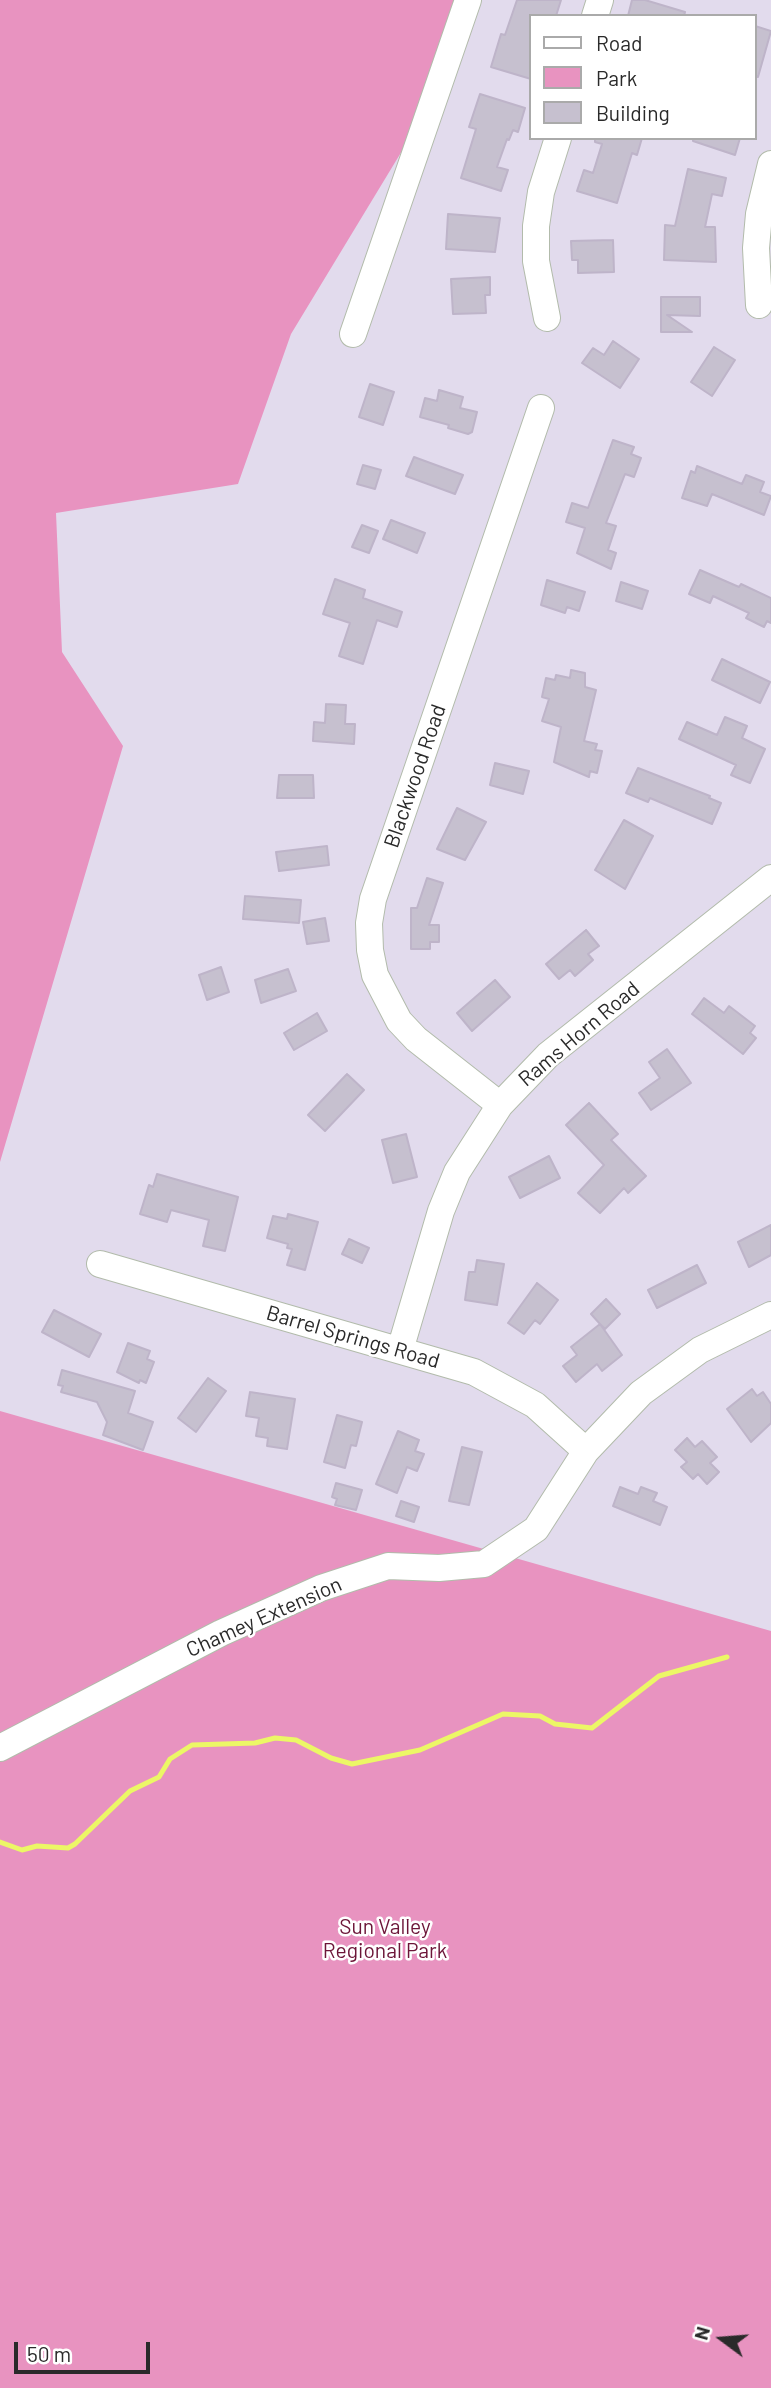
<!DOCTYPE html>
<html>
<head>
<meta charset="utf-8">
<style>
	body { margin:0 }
	#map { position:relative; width:771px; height:2388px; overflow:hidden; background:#e2dbed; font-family:Barlow,sans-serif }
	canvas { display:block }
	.legend { position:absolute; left:529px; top:14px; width:228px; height:126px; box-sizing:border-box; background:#fff; border:2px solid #aaa; margin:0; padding:9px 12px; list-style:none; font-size:21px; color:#2a2a2a }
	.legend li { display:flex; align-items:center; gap:14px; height:35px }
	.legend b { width:35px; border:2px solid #aaa }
	.north { position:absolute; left:687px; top:2304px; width:70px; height:70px; -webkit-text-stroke:5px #fff; paint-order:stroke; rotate:286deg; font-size:19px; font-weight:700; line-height:28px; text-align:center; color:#2a2a2a }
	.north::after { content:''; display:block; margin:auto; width:24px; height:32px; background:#2a2a2a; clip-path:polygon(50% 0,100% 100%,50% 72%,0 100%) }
	.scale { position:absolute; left:14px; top:2342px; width:136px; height:32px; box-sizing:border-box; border:4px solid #2a2a2a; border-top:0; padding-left:9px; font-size:21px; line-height:24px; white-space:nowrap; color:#2a2a2a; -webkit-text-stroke:5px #fff; paint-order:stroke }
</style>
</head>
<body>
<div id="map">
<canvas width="771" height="2388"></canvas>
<ul class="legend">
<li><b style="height:9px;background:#fff"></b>Road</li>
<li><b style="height:19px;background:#e893c0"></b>Park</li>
<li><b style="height:19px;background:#c6c0cf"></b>Building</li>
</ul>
<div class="north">N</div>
<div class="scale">50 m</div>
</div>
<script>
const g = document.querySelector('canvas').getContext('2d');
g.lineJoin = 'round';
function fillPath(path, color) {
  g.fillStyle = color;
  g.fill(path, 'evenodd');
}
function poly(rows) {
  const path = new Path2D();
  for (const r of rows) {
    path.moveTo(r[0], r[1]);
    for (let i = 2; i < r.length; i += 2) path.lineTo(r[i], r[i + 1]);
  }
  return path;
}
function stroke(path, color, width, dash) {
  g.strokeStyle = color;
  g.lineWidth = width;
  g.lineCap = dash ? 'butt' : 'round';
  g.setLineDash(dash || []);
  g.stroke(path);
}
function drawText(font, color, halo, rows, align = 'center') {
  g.font = font + ' Barlow,sans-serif';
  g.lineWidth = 5;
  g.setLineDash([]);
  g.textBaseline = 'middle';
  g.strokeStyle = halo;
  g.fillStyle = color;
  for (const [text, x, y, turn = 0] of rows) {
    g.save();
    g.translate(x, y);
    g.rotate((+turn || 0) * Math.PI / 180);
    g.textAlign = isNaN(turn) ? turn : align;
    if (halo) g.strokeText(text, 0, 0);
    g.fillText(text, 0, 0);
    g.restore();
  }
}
fillPath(poly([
	[0,0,481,0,468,42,291,334,238,484,56,513,62,652,123,746,0,1162],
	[0,1411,771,1631,771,2388,0,2388]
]), '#e893c0');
stroke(poly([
	[0,1842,22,1850,37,1846,68,1848,75,1844,130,1791,159,1777,170,1759,192,1745,255,1743,275,1738,296,1740,331,1758,352,1764,420,1750,503,1714,540,1716,555,1724,592,1728,659,1676,727,1657]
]), '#ecf766', 5);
const building = poly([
	[517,0,561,0,556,16,531,16,531,79,491,67,501,34,505,35,517,0],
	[632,0,645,0,685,12,684,16,628,16,632,0],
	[755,26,771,31,758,77,755,76,755,26],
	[480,94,525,108,518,132,513,130,509,140,507,139,497,167,508,170,501,191,461,178,476,129,469,127,480,94],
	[595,138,642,138,637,155,632,153,617,203,577,191,584,170,593,173,602,144,595,142,595,138],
	[693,138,740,138,735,155,693,141,693,138],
	[688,169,726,178,722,196,712,194,705,227,715,227,716,262,664,260,665,225,675,226,688,169],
	[448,214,500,218,495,252,446,249,448,214],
	[613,240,614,272,578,273,578,260,572,260,571,241,613,240],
	[490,277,490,295,485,295,486,313,453,314,451,279,490,277],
	[661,297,700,297,700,316,667,315,692,332,661,332,661,297],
	[613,341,639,359,620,388,582,363,593,348,604,355,613,341],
	[714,347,735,360,712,396,691,382,714,347],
	[370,384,394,392,383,425,359,417,370,384],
	[439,390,463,397,460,408,477,412,472,432,468,434,448,428,449,425,420,417,425,398,437,401,439,390],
	[613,440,634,447,631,454,641,458,634,477,625,474,606,523,616,526,608,550,616,553,611,569,577,553,585,528,566,522,572,503,588,508,613,440],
	[414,457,463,475,455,494,406,476,414,457],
	[363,465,381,470,375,489,357,484,363,465],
	[697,466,742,484,746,475,764,482,760,492,771,496,764,515,712,494,707,506,682,498,691,471,695,473,697,466],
	[391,520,425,533,417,553,383,539,391,520],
	[362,525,378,531,369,553,352,547,362,525],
	[700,570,739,587,741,584,771,598,771,623,767,621,764,627,746,618,749,613,713,596,710,603,689,594,700,570],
	[335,579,365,590,363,598,402,612,397,627,377,620,363,664,339,656,350,623,323,614,335,579],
	[547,580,585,592,579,611,567,607,565,613,541,605,547,580],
	[621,582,648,591,642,609,616,601,621,582],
	[722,659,770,682,760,703,712,680,722,659],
	[571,670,585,673,585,687,596,690,584,741,597,744,595,750,602,751,597,773,590,771,589,777,554,762,561,727,542,721,549,699,542,697,546,678,555,680,556,675,570,678,571,670],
	[326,704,346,705,345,724,355,724,354,744,313,741,314,722,325,723,326,704],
	[725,717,747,726,742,738,765,749,750,783,731,775,736,765,679,739,687,722,717,735,725,717],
	[495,763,529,771,523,794,490,785,495,763],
	[638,768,710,796,709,798,721,803,712,824,650,798,648,802,626,793,638,768],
	[279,775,313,775,314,798,277,798,279,775],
	[457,808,486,822,465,860,437,849,457,808],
	[624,820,653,836,625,889,595,870,624,820],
	[327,846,329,865,279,871,276,852,327,846],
	[427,878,443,883,429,925,439,925,439,942,430,942,430,949,411,949,411,908,417,908,427,878],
	[245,896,301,900,299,923,243,919,245,896],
	[325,918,329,941,307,944,303,922,325,918],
	[586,930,599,946,588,954,593,960,575,976,570,970,559,979,546,964,586,930],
	[221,967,229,992,207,1000,199,975,221,967],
	[288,969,296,991,261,1003,255,980,288,969],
	[495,980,510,997,472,1031,457,1013,495,980],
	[704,998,724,1013,729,1006,755,1026,750,1033,756,1038,743,1054,692,1014,704,998],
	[317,1013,327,1031,294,1050,284,1033,317,1013],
	[667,1049,691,1083,651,1110,639,1093,660,1078,649,1062,667,1049],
	[347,1074,364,1090,325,1131,308,1115,347,1074],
	[589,1103,618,1134,611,1140,646,1176,628,1193,624,1188,600,1213,578,1193,604,1165,566,1125,589,1103],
	[406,1134,417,1177,393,1183,382,1140,406,1134],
	[549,1156,560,1178,520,1198,509,1177,549,1156],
	[157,1174,238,1197,225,1251,203,1246,209,1220,171,1210,167,1222,140,1214,149,1185,153,1187,157,1174],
	[288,1214,318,1222,305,1270,287,1265,292,1249,287,1248,288,1244,267,1238,273,1216,287,1219,288,1214],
	[771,1225,771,1255,749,1267,738,1242,771,1225],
	[349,1239,369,1248,362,1263,342,1254,349,1239],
	[477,1260,504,1264,497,1305,465,1300,469,1272,475,1272,477,1260],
	[697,1265,706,1283,657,1308,648,1290,697,1265],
	[537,1283,558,1300,540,1324,535,1320,524,1334,508,1323,537,1283],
	[606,1299,620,1314,605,1329,600,1324,622,1355,602,1371,597,1364,576,1382,563,1366,577,1355,571,1347,600,1324,591,1314,606,1299],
	[54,1310,101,1334,89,1357,42,1332,54,1310],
	[128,1343,150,1351,147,1359,154,1362,146,1383,140,1380,139,1383,117,1372,128,1343],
	[62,1370,135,1391,128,1413,153,1422,143,1450,103,1435,107,1422,97,1402,61,1392,63,1386,58,1385,62,1370],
	[208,1378,226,1391,196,1432,178,1418,208,1378],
	[752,1389,757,1396,763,1392,771,1404,771,1423,751,1442,727,1409,752,1389],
	[250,1392,295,1399,287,1449,267,1446,268,1438,256,1436,259,1418,246,1416,250,1392],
	[337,1415,362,1422,356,1446,351,1445,345,1468,324,1462,337,1415],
	[398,1431,419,1440,415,1451,424,1454,417,1471,407,1467,397,1493,376,1484,398,1431],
	[687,1438,695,1447,702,1441,717,1457,710,1463,719,1472,707,1484,698,1474,693,1479,681,1467,687,1462,675,1450,687,1438],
	[462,1447,482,1452,469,1505,449,1501,462,1447],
	[336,1483,362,1490,356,1510,335,1505,337,1499,332,1497,336,1483],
	[620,1487,638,1494,641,1487,657,1493,653,1501,667,1507,660,1525,613,1506,620,1487],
	[401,1501,419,1507,414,1522,396,1516,401,1501]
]);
fillPath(building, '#c6c0cf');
stroke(building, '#beb4c9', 2);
const minor = poly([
	[595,16,600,0],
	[759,305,756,248,759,214,771,164],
	[547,318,536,261,536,226,541,192,558,138],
	[353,334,468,0],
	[500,1105,416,1039,399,1021,375,975,370,950,369,923,373,899,541,408],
	[100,1264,474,1372,535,1405,586,1451],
	[400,1350,441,1211,457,1172,500,1105,548,1055,771,878],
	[0,1748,221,1633,321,1588,388,1566,439,1568,484,1564,536,1529,586,1451,641,1393,700,1350,771,1315]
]);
stroke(minor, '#b2bbab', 28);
stroke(minor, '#fff', 26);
drawText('21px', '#2a2a2a', '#fff', [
	["Blackwood Road",415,776,-71],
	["Rams Horn Road",579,1034,-40],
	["Barrel Springs Road",353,1337,16],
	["Chamey Extension",264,1617,-24]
]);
drawText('21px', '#6c1538', '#fff', [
	["Sun Valley",385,1927],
	["Regional Park",385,1951]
]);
</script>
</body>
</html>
